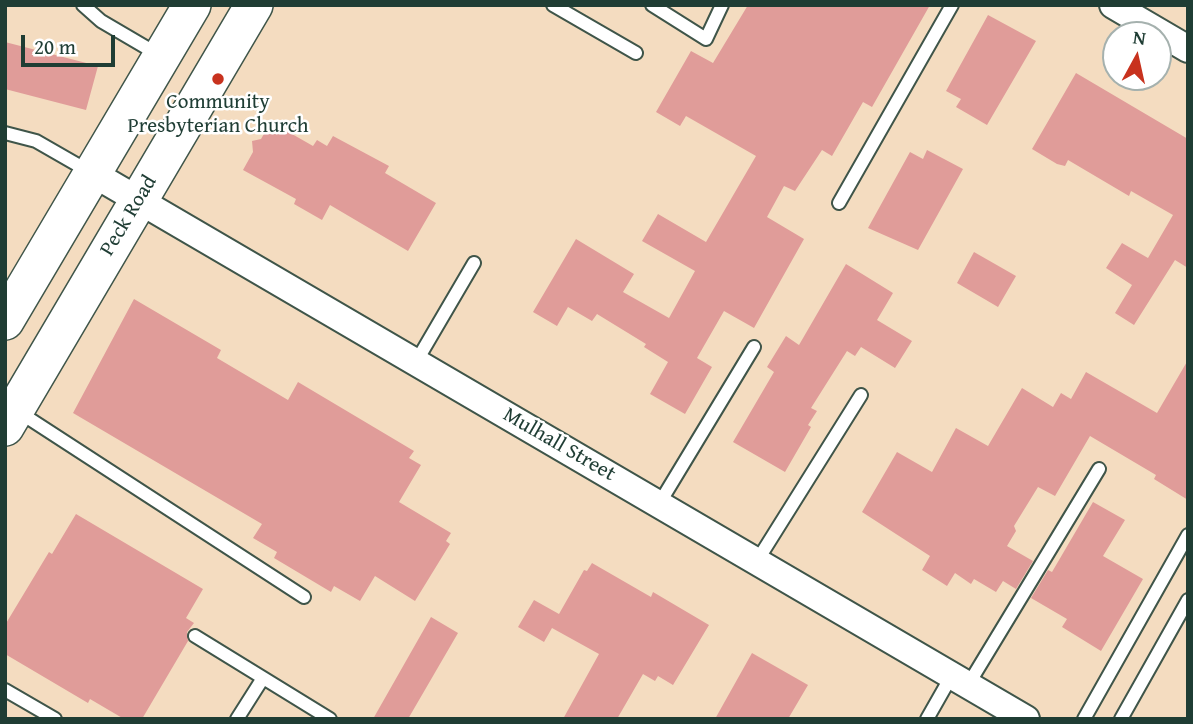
<!DOCTYPE html>
<html>
<head>
<meta charset="utf-8">
<style>
	body { margin:0 }
	#map { position:relative; width:1193px; height:724px; overflow:hidden; background:#f4dcc0; font-family:"Gentium Book Plus",serif }
	canvas { display:block }
	.frame { position:absolute; inset:0; border:7px solid #1f3d34; pointer-events:none }
	.north { position:absolute; left:1102px; top:21px; width:70px; height:70px; box-sizing:border-box; background:#fff; border:2px solid #a5b1ae; border-radius:50%; rotate:8deg; font-size:19px; font-weight:700; line-height:28px; text-align:center; color:#1f3d34 }
	.north::after { content:''; display:block; margin:auto; width:24px; height:32px; background:#c8321e; clip-path:polygon(50% 0,100% 100%,50% 72%,0 100%) }
	.scale { position:absolute; left:21px; top:35px; width:94px; height:32px; box-sizing:border-box; border:4px solid #1f3d34; border-top:0; padding-left:9px; font-size:21px; line-height:24px; white-space:nowrap; color:#1f3d34; -webkit-text-stroke:5px #fff; paint-order:stroke }
</style>
</head>
<body>
<div id="map">
<canvas width="1193" height="724"></canvas>
<div class="frame"></div>
<div class="north">N</div>
<div class="scale">20 m</div>
</div>
<script>
const g = document.querySelector('canvas').getContext('2d');
g.lineJoin = 'round';
function fillPath(path, color) {
  g.fillStyle = color;
  g.fill(path, 'evenodd');
}
function poly(rows) {
  const path = new Path2D();
  for (const r of rows) {
    path.moveTo(r[0], r[1]);
    for (let i = 2; i < r.length; i += 2) path.lineTo(r[i], r[i + 1]);
  }
  return path;
}
function stroke(path, color, width, dash) {
  g.strokeStyle = color;
  g.lineWidth = width;
  g.lineCap = dash ? 'butt' : 'round';
  g.setLineDash(dash || []);
  g.stroke(path);
}
function drawText(font, color, halo, rows, align = 'center') {
  g.font = font + ' "Gentium Book Plus",serif';
  g.lineWidth = 5;
  g.setLineDash([]);
  g.textBaseline = 'middle';
  g.strokeStyle = halo;
  g.fillStyle = color;
  for (const [text, x, y, turn = 0] of rows) {
    g.save();
    g.translate(x, y);
    g.rotate((+turn || 0) * Math.PI / 180);
    g.textAlign = isNaN(turn) ? turn : align;
    if (halo) g.strokeText(text, 0, 0);
    g.fillText(text, 0, 0);
    g.restore();
  }
}
fillPath(poly([
	[748,5,930,5,872,107,863,102,832,156,822,150,795,191,784,186,767,217,804,239,754,328,724,311,697,358,712,367,685,414,650,394,668,362,644,347,646,344,597,314,592,321,568,307,557,326,533,312,576,239,634,274,623,292,669,318,695,271,642,241,658,214,706,242,756,156,686,116,680,126,656,112,691,51,713,63],
	[988,15,1036,41,987,125,956,107,961,99,946,91],
	[5,42,98,66,86,110,5,89],
	[1076,73,1188,139,1188,268,1175,260,1134,325,1115,313,1132,285,1106,268,1122,243,1148,258,1173,215,1131,191,1129,196,1068,160,1065,166,1057,164,1032,149],
	[271,122,313,146,317,140,327,146,333,136,389,166,385,173,436,203,408,251,330,205,322,220,294,204,296,199,243,170,253,152,252,141,261,139],
	[927,150,963,169,918,250,868,228,910,152,923,159],
	[974,252,1016,276,998,307,957,283],
	[846,264,893,293,877,320,912,341,895,368,861,347,855,356,847,351,811,408,817,411,808,425,811,427,785,472,733,442,774,372,767,367,786,336,799,345],
	[134,299,221,350,217,358,288,400,298,382,414,451,409,458,421,465,399,502,451,533,446,541,450,544,415,601,375,576,360,601,334,586,331,592,274,558,277,552,253,538,262,524,73,413],
	[1188,360,1188,500,1154,479,1156,475,1090,436,1055,496,1038,487,1014,526,1016,531,1007,546,1033,561,1016,589,1003,581,996,592,974,579,971,584,955,573,947,586,922,570,930,556,862,512,897,452,932,472,956,428,988,446,1022,388,1053,407,1061,393,1071,399,1086,372,1157,413],
	[1093,502,1125,520,1103,556,1143,579,1101,651,1062,627,1067,619,1031,598,1048,570,1052,572],
	[76,514,203,589,186,618,194,623,187,632,188,641,142,719,124,719,90,699,88,703,5,654,5,625,49,552,52,554],
	[592,563,651,597,653,592,709,625,673,685,658,676,655,681,643,674,617,719,563,719,599,654,552,628,544,642,518,627,534,600,559,614,584,570,587,571],
	[431,617,458,633,408,719,373,719],
	[752,653,808,685,788,719,715,719]
]), '#e09c99');
const lane = poly([
	[83,5,101,21,159,55],
	[553,5,636,53],
	[652,5,706,39,722,5],
	[5,133,36,141,90,172],
	[839,203,952,5],
	[416,362,474,263],
	[19,412,304,597],
	[659,504,754,347],
	[757,561,861,395],
	[195,636,330,719],
	[968,685,1099,469],
	[5,690,55,719],
	[237,719,263,678],
	[927,719,952,675],
	[1084,719,1188,535],
	[1121,719,1188,600]
]);
const street = poly([
	[1113,5,1188,49],
	[92,173,1026,719]
]);
const secondary = poly([
	[5,321,192,5],
	[5,427,254,5]
]);
stroke(lane, '#3f5549', 16);
stroke(street, '#3f5549', 30);
stroke(secondary, '#3f5549', 40);
stroke(lane, '#fff', 12);
stroke(street, '#fff', 26);
stroke(secondary, '#fff', 37);
for (const [x, y, r, color] of [
	[218,79,7,"#c8321e"]
]) {
  const dot = new Path2D();
  dot.arc(x, y, r, 0, 2 * Math.PI);
  g.fillStyle = color;
  g.fill(dot);
  stroke(dot, '#fff', 2.5);
}
drawText('21px', '#1f3d34', '#fff', [
	["Community",218,103],
	["Presbyterian Church",218,127]
]);
drawText('21px', '#1f3d34', '#fff', [
	["Peck Road",129,216,-59],
	["Mulhall Street",559,445,30]
]);
</script>
</body>
</html>
